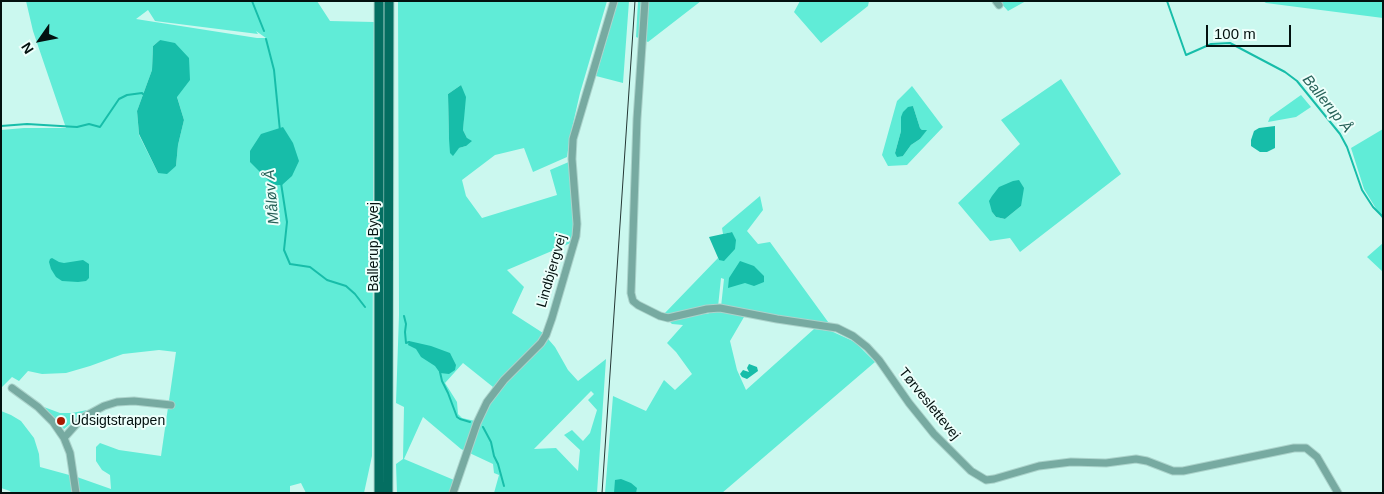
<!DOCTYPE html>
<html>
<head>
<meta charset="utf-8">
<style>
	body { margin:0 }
	#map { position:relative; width:1384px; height:494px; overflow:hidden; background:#cbf8ef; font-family:Arial,sans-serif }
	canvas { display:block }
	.frame { position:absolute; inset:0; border:2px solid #03110f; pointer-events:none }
	.north { position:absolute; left:15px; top:15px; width:50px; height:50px; -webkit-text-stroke:4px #edfffb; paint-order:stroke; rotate:237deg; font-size:14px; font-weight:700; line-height:20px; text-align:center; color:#03110f }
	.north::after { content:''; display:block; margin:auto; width:18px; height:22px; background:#03110f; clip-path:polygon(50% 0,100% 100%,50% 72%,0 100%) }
	.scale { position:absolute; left:1206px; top:25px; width:85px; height:22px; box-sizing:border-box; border:2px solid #03110f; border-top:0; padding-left:6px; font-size:15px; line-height:18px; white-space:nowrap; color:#03110f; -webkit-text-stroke:4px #edfffb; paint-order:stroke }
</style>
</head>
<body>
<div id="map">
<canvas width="1384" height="494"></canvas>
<div class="frame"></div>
<div class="north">N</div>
<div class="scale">100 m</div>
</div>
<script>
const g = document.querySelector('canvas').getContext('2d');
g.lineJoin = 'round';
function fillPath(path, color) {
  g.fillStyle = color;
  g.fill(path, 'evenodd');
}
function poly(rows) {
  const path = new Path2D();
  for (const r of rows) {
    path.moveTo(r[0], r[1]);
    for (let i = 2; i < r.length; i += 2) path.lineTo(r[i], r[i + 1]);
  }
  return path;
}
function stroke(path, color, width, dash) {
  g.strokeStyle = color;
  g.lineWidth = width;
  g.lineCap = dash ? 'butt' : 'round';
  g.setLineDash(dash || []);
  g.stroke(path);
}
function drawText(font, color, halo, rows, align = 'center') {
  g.font = font + ' Arial,sans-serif';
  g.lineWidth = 4;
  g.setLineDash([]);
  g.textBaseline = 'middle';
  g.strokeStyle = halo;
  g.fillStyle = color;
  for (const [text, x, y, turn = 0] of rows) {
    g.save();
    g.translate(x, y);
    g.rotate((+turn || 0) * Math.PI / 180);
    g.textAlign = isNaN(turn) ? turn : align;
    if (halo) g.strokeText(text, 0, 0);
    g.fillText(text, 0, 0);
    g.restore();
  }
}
fillPath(poly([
	[26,1,317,1,330,21,374,22,372,456,364,493,306,493,301,483,290,486,290,493,79,493,77,477,111,489,110,475,102,470,96,461,96,447,100,443,119,450,161,456,176,352,159,350,123,354,90,366,66,373,42,374,28,371,19,381,12,377,1,388,1,130,24,128,66,128,33,31],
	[148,10,155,21,258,34,256,31,266,38,257,38,136,19],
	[160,40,184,120,178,145,176,166,158,173,139,135,137,111,152,70,153,46],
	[398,1,607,1,580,93,576,96,580,93,570,137,567,157,533,172,524,148,495,155,462,180,466,196,482,218,557,195,550,170,571,161,576,225,573,242,507,270,524,287,512,313,543,333,555,347,568,370,578,381,606,359,597,493,494,493,499,475,494,473,493,464,461,449,423,417,404,459,454,480,450,493,397,493,396,464,403,459,404,407,396,403,399,315],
	[461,85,464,113,463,130,467,138,466,146,459,148,449,139,448,94],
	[463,363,493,387,483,403,475,421,462,418,458,414,457,402,445,383],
	[591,391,594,394,588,400,597,410,590,433,583,441,572,430,564,435,580,450,578,471,556,448,534,449],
	[618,1,629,1,623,83,596,76],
	[638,1,701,1,648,42,636,37],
	[800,1,869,1,868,6,821,43,794,12],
	[999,1,1026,1,1008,11],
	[1263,1,1383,1,1383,18,1266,3],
	[1061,79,1121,174,1020,252,1010,238,990,241,958,203,1020,144,1001,120],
	[1021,206,1005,219,996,217,992,212],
	[912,86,943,127,907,165,888,166,882,155,897,101],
	[913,106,920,128,922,130,926,130,920,139,911,145,903,156,895,153,901,131],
	[1301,95,1311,107,1296,117,1268,122,1270,117],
	[1383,129,1383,220,1364,189,1351,148],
	[760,196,763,210,747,231,758,244,770,242,831,326,721,307,724,279,721,278,718,307,707,308,706,314,720,310,744,317,730,341,737,370,746,390,814,329,831,331,855,342,875,362,722,493,605,493,613,396,646,411,664,380,675,390,692,374,676,352,667,343,683,325,672,324,663,315,718,258,719,260,732,232,723,234,722,228],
	[1383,243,1383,272,1367,257],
	[44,407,60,413,72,413,87,410,64,429],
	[1,411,11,415,21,421,34,438,39,454,40,467,73,476,74,493,11,493,10,491,1,488]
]), '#60ecd7');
fillPath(poly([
	[160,40,175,43,189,58,190,80,177,97,184,120,178,145,176,166,167,174,158,173,139,134,137,111,152,70,153,46],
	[461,85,466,97,463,130,467,138,472,141,466,146,459,148,453,156,450,153,449,139,448,94],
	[913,106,920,128,922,130,927,130,920,139,911,145,903,156,897,157,895,153,901,131,901,117,903,112,908,107],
	[1275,126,1275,148,1267,152,1260,152,1251,146,1251,140,1254,131,1259,128],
	[283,127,293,143,299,161,292,176,282,185,273,185,250,162,250,151,261,134],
	[1019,180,1024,188,1021,206,1005,219,996,217,992,212,989,201,992,196,999,187,1013,181],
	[732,232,736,240,735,249,724,261,719,260,709,237],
	[52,258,59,262,64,263,83,260,89,264,89,278,86,281,78,282,62,281,56,277,51,269,49,262,50,259],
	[740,261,754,266,764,276,764,282,754,286,745,283,728,288,729,278],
	[409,341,431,346,450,353,456,365,455,370,449,374,440,373,435,366,421,357,416,349,408,345],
	[749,364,757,367,758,371,747,379,742,377,740,374,743,370,749,372,747,368],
	[621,479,631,483,637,488,636,493,614,493,615,480]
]), '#17bda9');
stroke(poly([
	[252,1,264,31],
	[1167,1,1186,55,1211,44,1230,43,1285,72,1297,81,1340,134,1347,147,1362,190,1373,207,1383,217],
	[266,39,274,70,280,131],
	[1,126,27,124,77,127,89,124,100,127,119,99,127,95,142,93,143,94],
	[281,183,287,222,284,250,290,264,310,267,327,280,346,286,355,294,365,307],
	[404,316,406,324,405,332,406,343,409,342],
	[440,372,442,381,448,393,457,417,460,419,470,422],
	[483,427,491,442,494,456,498,464,504,486]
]), '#17bda9', 2);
const minor = poly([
	[645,1,637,119,631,293,633,301,638,305,660,316,668,318,707,309,720,308,777,319,837,328,853,336,867,347,879,360,909,403,934,434,971,471,986,480,994,479,1039,466,1071,462,1106,463,1136,459,1147,461,1173,471,1183,471,1294,448,1306,448,1317,457,1338,493],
	[996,1,999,5],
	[12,388,38,407,53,422,64,438,70,453,76,493],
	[64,438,82,418,104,406,117,402,134,401,171,405],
	[453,493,477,423,487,402,504,380,541,343,546,335,552,318,576,236,577,224,572,159,573,139,614,1]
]);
const major = poly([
	[379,493,379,1],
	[388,493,389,1]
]);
stroke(minor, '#abd3cb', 9);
stroke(major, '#abd3cb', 11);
stroke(minor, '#77aaa1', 7);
stroke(major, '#046e61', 9);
stroke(poly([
	[602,493,635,1]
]), '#243734', 1);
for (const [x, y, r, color] of [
	[61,421,5,"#a91801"]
]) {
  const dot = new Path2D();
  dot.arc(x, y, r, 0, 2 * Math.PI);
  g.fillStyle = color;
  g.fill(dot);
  stroke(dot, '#edfffb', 2);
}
drawText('14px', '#03110f', '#edfffb', [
	["Ballerup Byvej",374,247,-90],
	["Lindbjergvej",552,271,-74],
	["Tørveslettevej",929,404,51]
]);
drawText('14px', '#03110f', '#edfffb', [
	["Udsigtstrappen",71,421]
], 'left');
drawText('italic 15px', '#276158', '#edfffb', [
	["Ballerup Å",1327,104,51],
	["Måløv Å",272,197,-95]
]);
</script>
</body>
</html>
